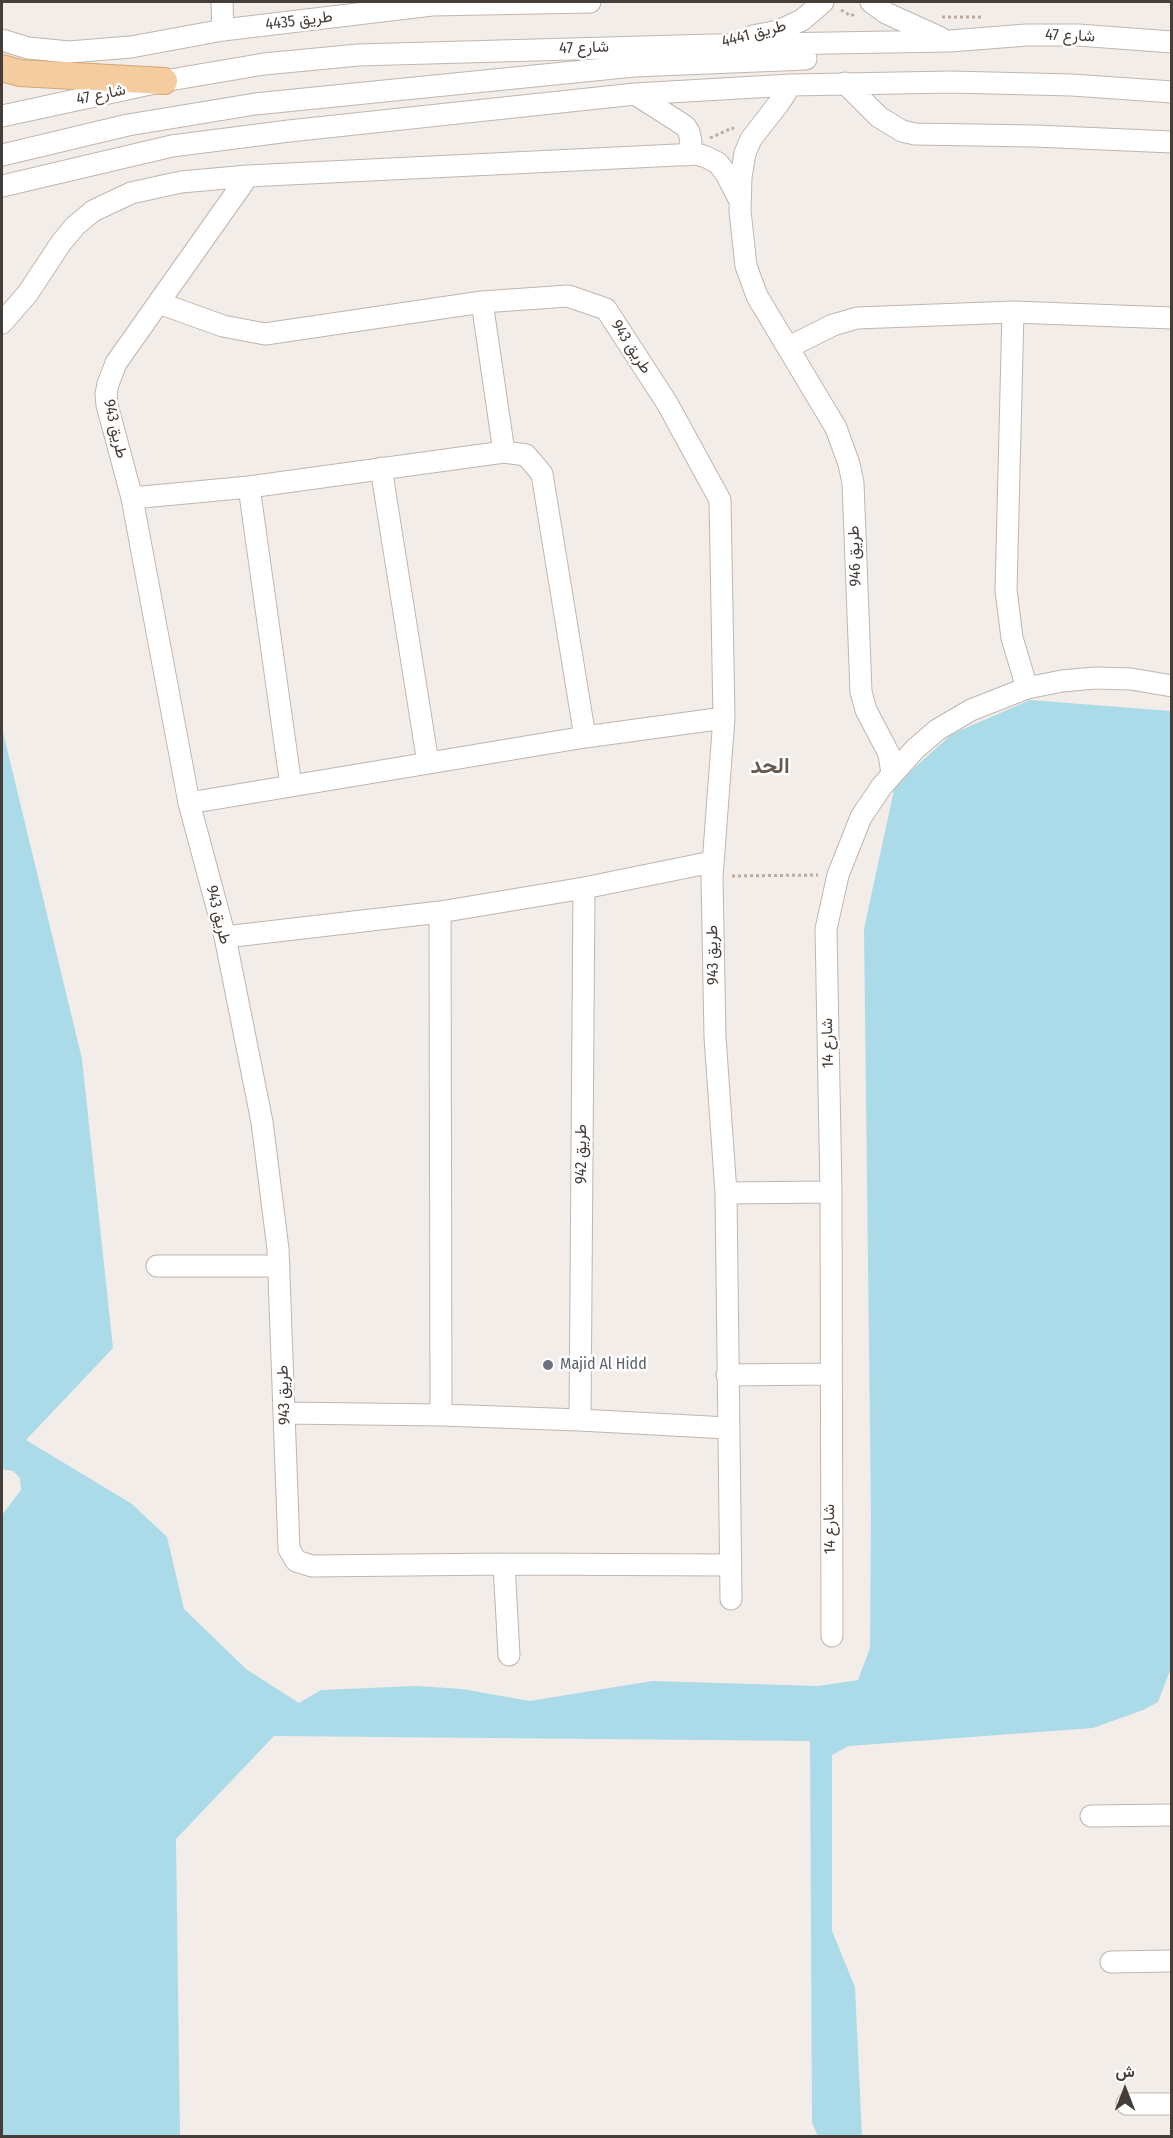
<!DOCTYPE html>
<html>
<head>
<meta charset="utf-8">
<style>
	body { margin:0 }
	#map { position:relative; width:1173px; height:2138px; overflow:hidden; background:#f2ede8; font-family:"Fira Sans Condensed",Vazirmatn,sans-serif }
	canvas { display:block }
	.frame { position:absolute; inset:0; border:3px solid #453d38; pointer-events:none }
	.north { position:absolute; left:1095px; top:2060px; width:60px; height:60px; -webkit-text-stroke:4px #fff; paint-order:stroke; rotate:0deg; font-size:16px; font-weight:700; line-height:24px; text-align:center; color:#453d38 }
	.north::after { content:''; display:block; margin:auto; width:21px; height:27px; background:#453d38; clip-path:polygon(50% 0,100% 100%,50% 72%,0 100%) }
</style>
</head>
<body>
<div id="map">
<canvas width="1173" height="2138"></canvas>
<div class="frame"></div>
<div class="north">ش</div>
</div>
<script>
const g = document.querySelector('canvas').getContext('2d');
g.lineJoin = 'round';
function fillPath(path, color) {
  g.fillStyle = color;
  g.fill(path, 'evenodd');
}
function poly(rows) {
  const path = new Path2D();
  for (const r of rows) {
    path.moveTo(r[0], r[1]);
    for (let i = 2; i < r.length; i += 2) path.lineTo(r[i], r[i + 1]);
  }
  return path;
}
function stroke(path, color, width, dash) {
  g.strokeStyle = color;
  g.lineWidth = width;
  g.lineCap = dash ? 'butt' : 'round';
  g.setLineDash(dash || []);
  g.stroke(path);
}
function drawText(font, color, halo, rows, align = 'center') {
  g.font = font + ' "Fira Sans Condensed",Vazirmatn,sans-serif';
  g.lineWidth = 5;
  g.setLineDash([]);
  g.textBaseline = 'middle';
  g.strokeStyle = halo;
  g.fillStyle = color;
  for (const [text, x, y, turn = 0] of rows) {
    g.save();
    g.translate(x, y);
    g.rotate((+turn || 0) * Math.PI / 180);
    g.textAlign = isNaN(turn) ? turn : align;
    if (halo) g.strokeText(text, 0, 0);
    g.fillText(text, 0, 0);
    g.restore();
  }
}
fillPath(poly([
	[1030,700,1171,711,1171,1668,1158,1702,1143,1710,1093,1728,849,1746,832,1755,832,1931,855,1987,862,2136,818,2136,812,2123,810,1741,274,1736,176,1839,180,2136,2,2136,2,1515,21,1490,20,1478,13,1471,2,1469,2,728,82,1059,113,1348,26,1440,132,1504,167,1537,184,1609,246,1669,299,1703,321,1690,416,1686,462,1689,530,1701,652,1681,818,1686,858,1680,870,1648,871,1515,864,929,895,785,952,734]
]), '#abdbe9');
const minor = poly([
	[222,2,223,30],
	[871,2,886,13,941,38],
	[753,36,778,31,802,20,823,2],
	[2,40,28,48,69,52,131,47,223,30,432,5,590,2],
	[845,83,879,117,902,131,915,134,1035,136,1172,142],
	[791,85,779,103,751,139,745,153,741,177,740,211,746,266,757,296,836,428,849,464,853,483,861,692,866,710,889,754,892,774],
	[635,94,685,126,689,132,691,142,687,155],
	[2,116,164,81,264,64,358,55,713,45,950,41,1027,35,1078,35,1172,42],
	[2,155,128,125,255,104,634,66,806,59],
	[248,176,116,363,108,384,106,394,107,405,132,498,189,803,225,937,262,1122,278,1249,289,1549,296,1561,312,1566,504,1564,729,1565],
	[2,186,172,146,289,131,635,94,791,85,951,82,1072,85,1172,92],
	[482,302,504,452],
	[159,303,223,326,265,334,482,302,568,296,606,309,667,403,720,500,724,718,712,877,715,1037,726,1193,731,1599],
	[1013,312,1006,590,1012,638,1027,688],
	[2,323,28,293,61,243,75,226,93,211,131,193,181,182,248,176,697,154,706,157,718,163,726,174,740,201],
	[789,347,833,325,857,318,1013,312,1172,318],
	[381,468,428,763],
	[249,487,291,786],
	[132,498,249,487,504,452,526,455,542,474,585,737],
	[189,803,585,737,724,718],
	[440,912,441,1415],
	[225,937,440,912,584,888,712,862],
	[726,1193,831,1192],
	[157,1266,279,1266],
	[727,1375,830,1374],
	[285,1413,441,1415,580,1420,727,1428],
	[580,1420,584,888],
	[504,1564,509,1655],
	[832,1636,831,1192,826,929,838,875,861,817,882,786,915,749,937,730,971,710,1027,688,1062,681,1095,678,1131,679,1172,686],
	[1091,1816,1172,1815],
	[1111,1962,1172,1961],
	[1127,2104,1172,2104]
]);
const major = poly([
	[2,68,20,73,164,81]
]);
stroke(minor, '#c0b6af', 23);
stroke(major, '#d7a571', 28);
stroke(poly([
	[841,10,851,16,856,13],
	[942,17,984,17],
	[710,138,732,128,734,129],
	[732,876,818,875]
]), '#bdac9e', 3, [3, 3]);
stroke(minor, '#fff', 21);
stroke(major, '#f4cca0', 26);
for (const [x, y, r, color] of [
	[548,1365,6,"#6b7280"]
]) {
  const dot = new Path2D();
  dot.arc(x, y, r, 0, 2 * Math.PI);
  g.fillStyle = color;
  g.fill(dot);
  stroke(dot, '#fff', 2);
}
drawText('16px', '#453d38', '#fff', [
	["طريق 4435",299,21,-7],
	["طريق 4441",754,34,-15],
	["شارع 47",1070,36,2],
	["شارع 47",584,48,-2],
	["شارع 47",101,95,-12],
	["طريق 943",631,347,57],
	["طريق 943",115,429,77],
	["طريق 946",855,556,-92],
	["طريق 943",218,915,76],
	["طريق 943",713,955,-91],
	["شارع 14",828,1043,-91],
	["طريق 942",582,1154,-90],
	["طريق 943",284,1395,-92],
	["شارع 14",830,1529,-91]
]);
drawText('16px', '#5b616d', '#fff', [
	["Majid Al Hidd",560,1365]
], 'left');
drawText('bold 22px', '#675950', '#fff', [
	["الحد",770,767]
]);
</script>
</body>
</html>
